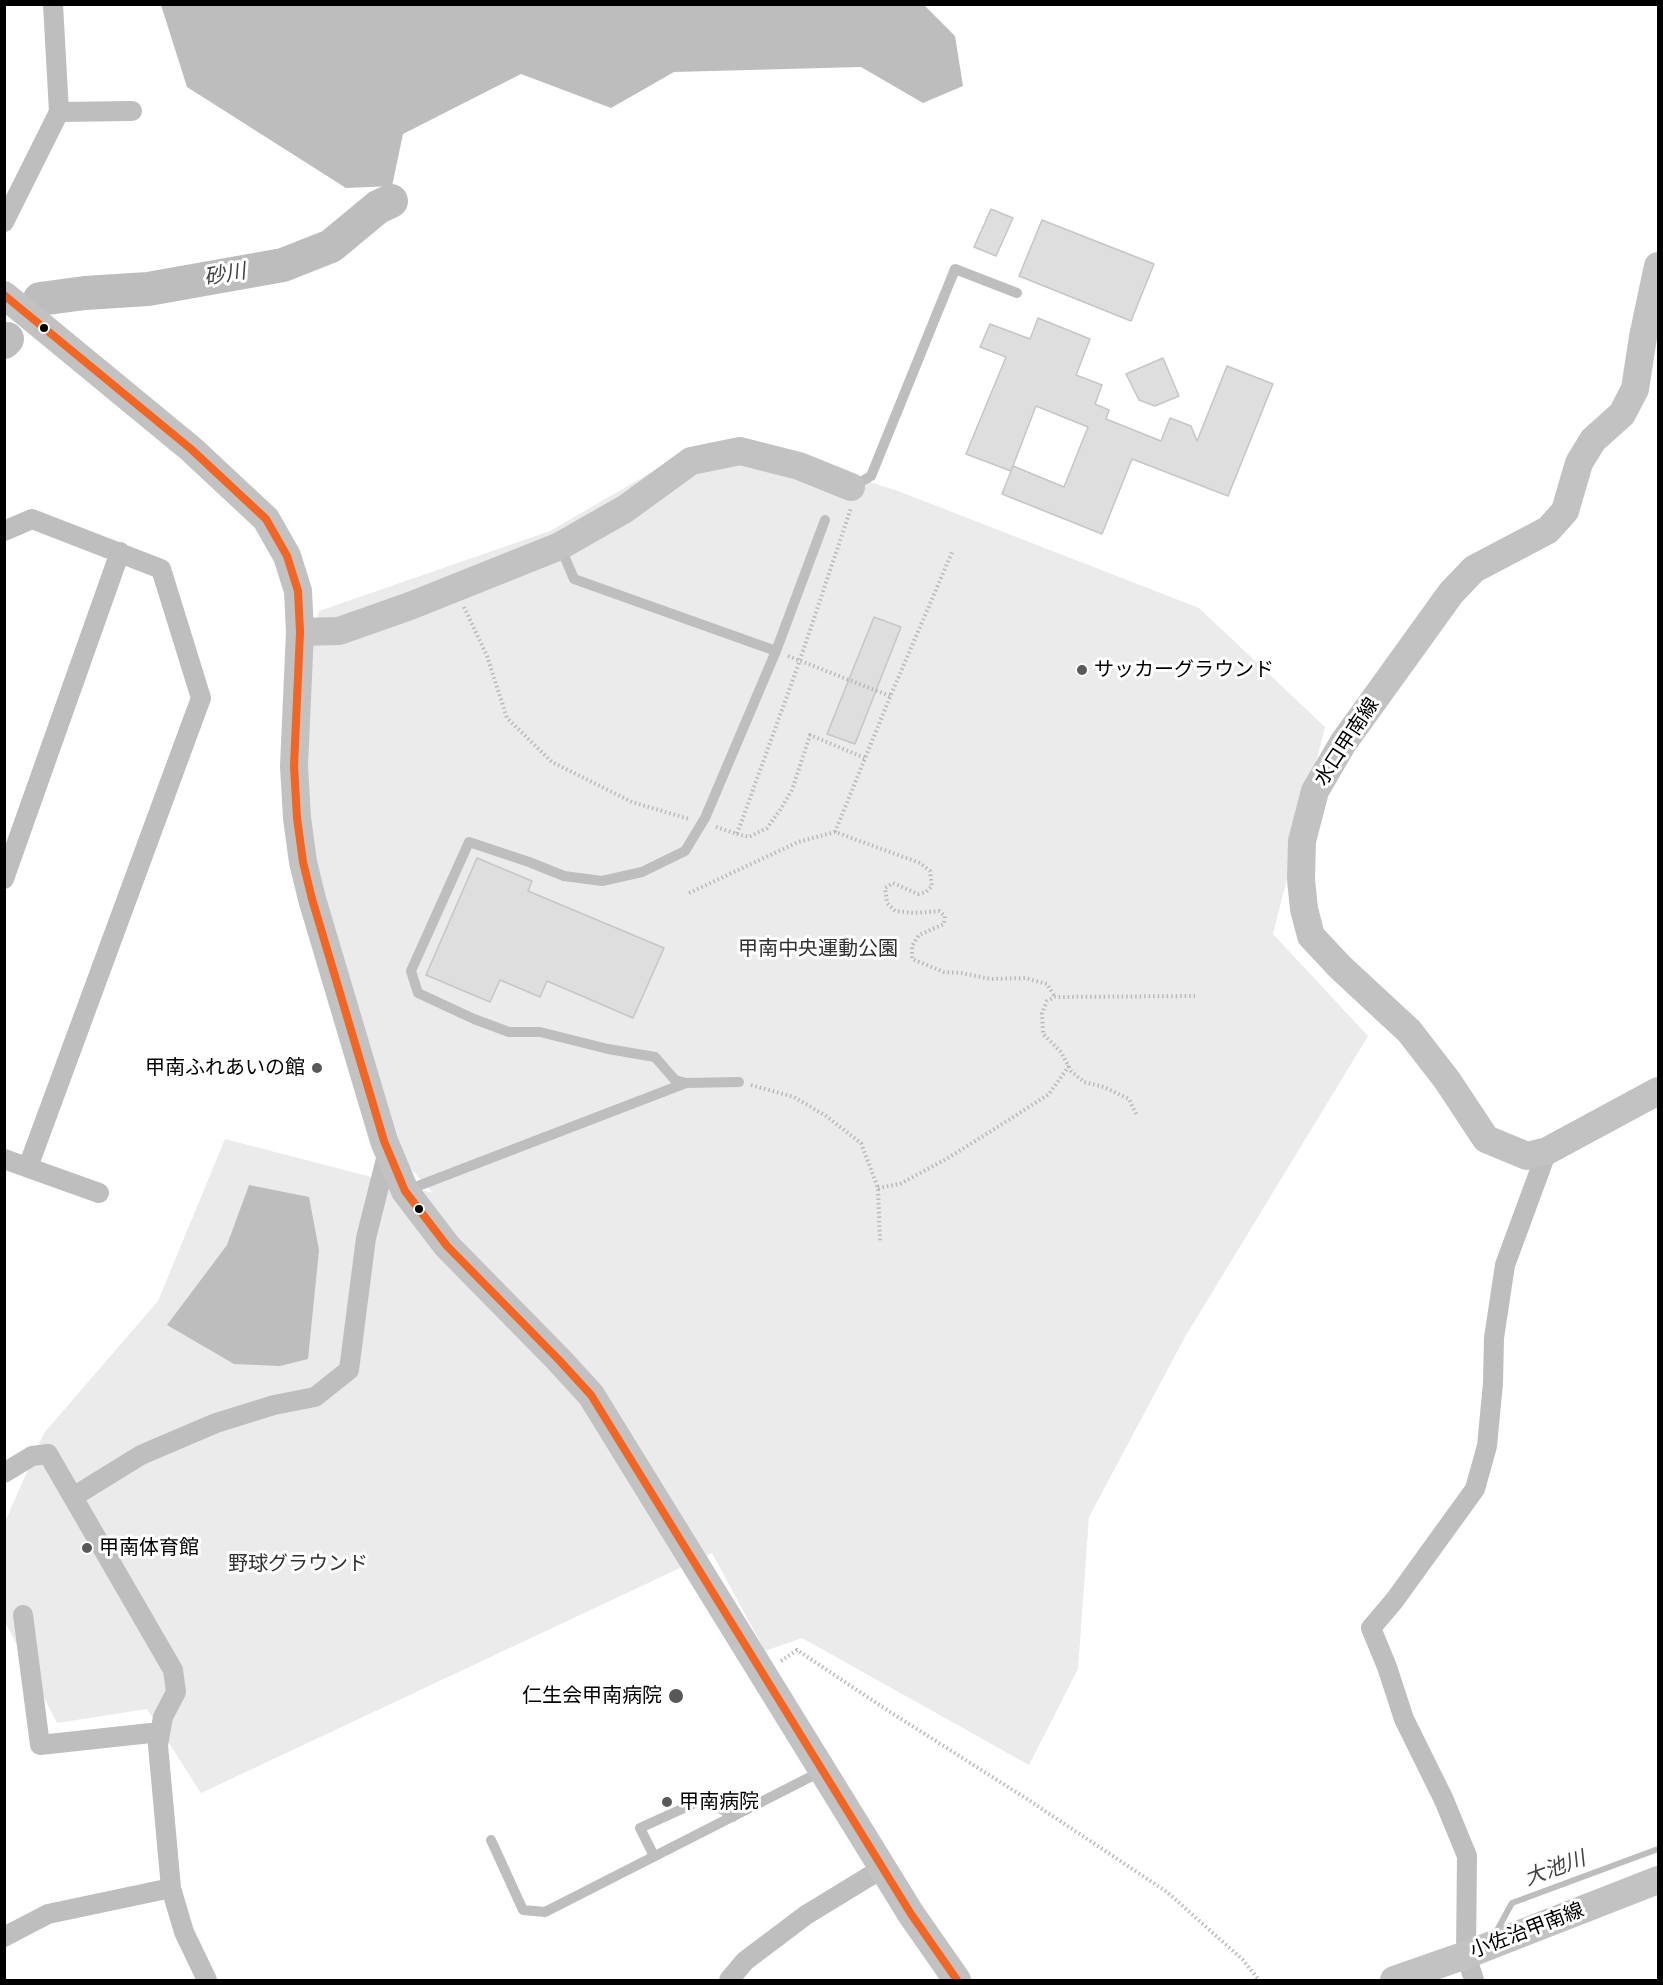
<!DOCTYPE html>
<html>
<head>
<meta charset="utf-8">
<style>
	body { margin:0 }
	#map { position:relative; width:1663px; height:1985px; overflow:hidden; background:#fff; font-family:"PT Sans",sans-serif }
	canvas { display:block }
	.frame { position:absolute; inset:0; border:6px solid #000; pointer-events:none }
</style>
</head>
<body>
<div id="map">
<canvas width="1663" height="1985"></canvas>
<div class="frame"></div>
</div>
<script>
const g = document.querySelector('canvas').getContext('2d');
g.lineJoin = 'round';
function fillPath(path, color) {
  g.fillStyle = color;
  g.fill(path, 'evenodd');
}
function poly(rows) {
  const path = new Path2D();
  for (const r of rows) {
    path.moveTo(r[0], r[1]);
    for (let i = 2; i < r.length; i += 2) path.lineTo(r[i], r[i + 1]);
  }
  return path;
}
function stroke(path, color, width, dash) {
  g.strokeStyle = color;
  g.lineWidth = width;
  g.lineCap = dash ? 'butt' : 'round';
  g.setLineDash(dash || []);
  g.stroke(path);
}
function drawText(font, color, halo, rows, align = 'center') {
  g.font = font + ' "PT Sans","Noto Sans JP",sans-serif';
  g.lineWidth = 6;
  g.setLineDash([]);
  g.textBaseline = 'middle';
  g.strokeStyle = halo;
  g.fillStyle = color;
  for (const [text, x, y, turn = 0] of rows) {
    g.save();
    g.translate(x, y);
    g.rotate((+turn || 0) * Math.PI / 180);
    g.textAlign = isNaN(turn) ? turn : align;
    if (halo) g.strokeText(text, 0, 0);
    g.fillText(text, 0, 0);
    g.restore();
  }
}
fillPath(poly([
	[735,444,839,472,898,491,1199,608,1325,727,1273,934,1368,1036,1185,1337,1089,1517,1078,1669,1029,1765,802,1638,765,1651,712,1553,201,1793,147,1709,57,1723,5,1622,5,1522,44,1433,158,1301,225,1139,433,1193,402,1159,314,865,303,759,307,654,319,611,550,531,671,461]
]), '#ebebeb');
fillPath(poly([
	[161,5,924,5,955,36,963,86,923,103,861,67,674,72,611,108,521,74,403,134,392,186,346,188,187,87],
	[249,1185,309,1197,319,1250,308,1359,280,1366,234,1364,167,1325,227,1245]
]), '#bdbdbd');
stroke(poly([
	[1495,1934,1512,1903,1658,1849]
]), '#bdbdbd', 6);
stroke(poly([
	[40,299,85,293,148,289,283,265,331,246,378,207,391,201],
	[4,342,7,339]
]), '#bdbdbd', 34);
const building = poly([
	[991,209,1013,218,996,256,974,247,991,209],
	[1042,220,1154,264,1131,321,1019,276,1042,220],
	[1038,318,1090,339,1076,375,1102,385,1095,404,1109,410,1106,419,1161,441,1170,418,1191,426,1197,441,1227,366,1273,384,1228,496,1132,459,1102,534,1002,494,1013,466,1064,487,1088,427,1036,406,1011,471,966,454,1006,357,980,347,990,324,1030,339,1038,318],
	[1163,358,1179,396,1155,406,1139,400,1126,374,1163,358],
	[874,617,901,627,855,744,827,734,874,617],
	[477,858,532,881,528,891,664,948,633,1018,547,981,540,997,500,980,490,1002,426,975,477,858]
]);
fillPath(building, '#dedede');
stroke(building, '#c6c6c6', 1.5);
stroke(poly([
	[464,607,487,656,507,718,552,762,632,802,689,819],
	[788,656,890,696],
	[716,827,737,834,800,660,851,508],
	[835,832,890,697,953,550],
	[737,834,749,837,767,828,780,810,792,790,810,735,865,758],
	[689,893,798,842,835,832,920,863,930,871,932,886,926,892,918,894,893,883,885,888,887,903,895,911,914,913,939,911,945,916,944,924,919,935,912,946,912,959,944,972,961,973,991,979,1025,978,1047,984,1055,997],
	[751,1085,794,1097,826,1116,861,1143,878,1188,880,1241],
	[1136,1114,1129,1099,1104,1087,1084,1082,1071,1071,1061,1052,1043,1034,1042,1013,1047,1001,1055,997,1195,996],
	[878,1188,900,1184,948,1158,1015,1116,1049,1094,1069,1066],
	[781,1661,797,1650,887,1710,1027,1799,1167,1892,1243,1960,1259,1980]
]), '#b9b9b9', 4, [1.5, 3]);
stroke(poly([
	[852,487,871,476,955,269,1017,293],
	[560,546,574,579,776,651],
	[686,1083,675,1080,655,1057,608,1049,540,1032,509,1032,474,1019,418,993,411,971,469,842,529,862,564,876,602,881,642,872,685,851,705,818,776,651,825,520],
	[405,1191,686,1083,739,1082],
	[491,1840,523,1910,545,1912,822,1771],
	[654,1856,640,1828,706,1798,733,1817]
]), '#bebebe', 10);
stroke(poly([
	[59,112,132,111],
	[4,222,59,112,53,4],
	[4,531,32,519,161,569,201,698,28,1167],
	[4,879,120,552],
	[4,1159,99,1193],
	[4,1473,32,1456,48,1454,173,1670,176,1692,163,1717,158,1745,171,1888,184,1932,207,1980],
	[73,1497,141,1455,216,1423,274,1405,315,1397,349,1370,366,1238,388,1151],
	[23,1615,40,1745,160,1732],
	[4,1937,48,1914,171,1888],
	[729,1980,745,1961,806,1915,883,1868],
	[1474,1980,1466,1955,1467,1856,1444,1800,1404,1719,1387,1667,1371,1628,1394,1601,1475,1489,1487,1446,1493,1383,1494,1338,1505,1265,1547,1151]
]), '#bebebe', 20);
stroke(poly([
	[1658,266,1643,337,1635,389,1622,414,1593,440,1579,463,1565,511,1548,530,1474,569,1451,593,1343,743,1315,791,1302,841,1301,879,1304,909,1311,936,1340,967,1409,1031,1447,1080,1486,1139,1527,1156,1547,1151,1658,1091],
	[4,295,191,449,266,519,287,556,298,591,300,632,294,766,297,818,303,862,312,899,384,1141,405,1191,447,1246,559,1360,591,1395,911,1914,957,1980],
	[300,632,339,631,410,606,560,546,625,509,691,461,740,451,799,466,851,487],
	[1394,1980,1466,1955,1658,1880]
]), '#c2c2c2', 28);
stroke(poly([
	[4,295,191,449,266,519,287,556,298,591,300,632,294,766,297,818,303,862,312,899,384,1141,405,1191,447,1246,559,1360,591,1395,911,1914,957,1980]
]), '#f26522', 8);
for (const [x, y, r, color] of [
	[44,328,5,"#000"],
	[1082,670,6,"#595959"],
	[317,1068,6,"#595959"],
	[419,1209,5,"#000"],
	[87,1548,6,"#595959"],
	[676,1696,8,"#595959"],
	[667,1802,6,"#595959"]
]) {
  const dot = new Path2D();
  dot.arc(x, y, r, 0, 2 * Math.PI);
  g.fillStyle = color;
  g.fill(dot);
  stroke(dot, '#fff', 2);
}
drawText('20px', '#000', '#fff', [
	["サッカーグラウンド",1094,670],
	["甲南ふれあいの館",305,1068,"right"],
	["甲南体育館",99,1548],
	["仁生会甲南病院",662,1696,"right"],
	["甲南病院",679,1802]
], 'left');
drawText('20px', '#000', '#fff', [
	["水口甲南線",1347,742,-57],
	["小佐治甲南線",1527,1931,-21]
]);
drawText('20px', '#313131', '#fff', [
	["甲南中央運動公園",818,949],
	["野球グラウンド",298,1564]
]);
drawText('italic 21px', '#424242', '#fff', [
	["砂川",225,275,-10],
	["大池川",1555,1869,-20]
]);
</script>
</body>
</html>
